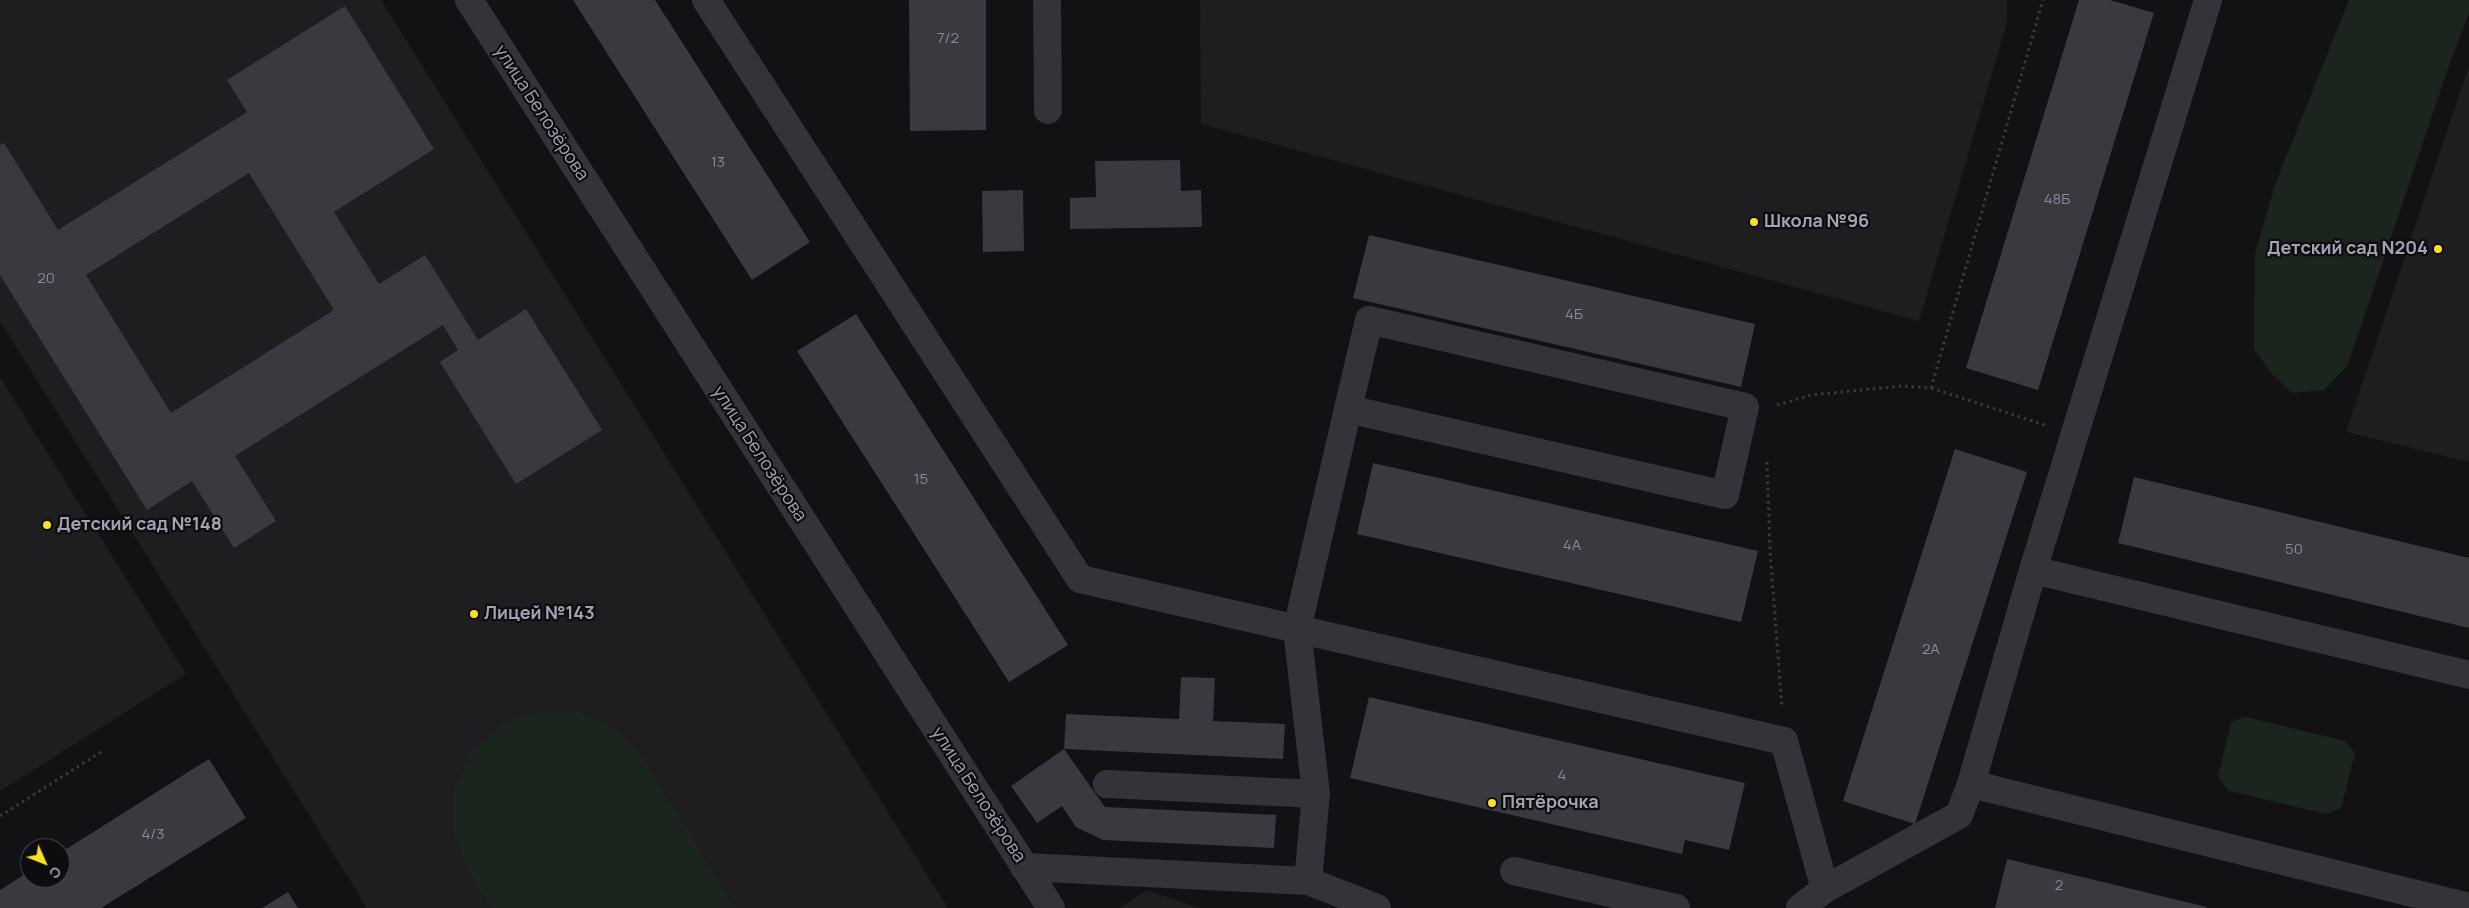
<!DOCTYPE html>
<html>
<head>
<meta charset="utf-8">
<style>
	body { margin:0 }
	#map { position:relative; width:2469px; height:908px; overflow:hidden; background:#121214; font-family:Manrope,sans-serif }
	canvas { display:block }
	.north { position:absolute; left:20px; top:838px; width:50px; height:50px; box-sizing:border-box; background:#0d0d0f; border:1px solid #494951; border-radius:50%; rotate:134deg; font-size:14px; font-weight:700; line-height:20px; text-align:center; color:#a2a4b5 }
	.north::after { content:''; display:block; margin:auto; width:18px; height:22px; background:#fbe023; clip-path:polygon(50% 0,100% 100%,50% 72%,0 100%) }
</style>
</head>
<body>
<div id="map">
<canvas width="2469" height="908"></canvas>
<div class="north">С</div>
</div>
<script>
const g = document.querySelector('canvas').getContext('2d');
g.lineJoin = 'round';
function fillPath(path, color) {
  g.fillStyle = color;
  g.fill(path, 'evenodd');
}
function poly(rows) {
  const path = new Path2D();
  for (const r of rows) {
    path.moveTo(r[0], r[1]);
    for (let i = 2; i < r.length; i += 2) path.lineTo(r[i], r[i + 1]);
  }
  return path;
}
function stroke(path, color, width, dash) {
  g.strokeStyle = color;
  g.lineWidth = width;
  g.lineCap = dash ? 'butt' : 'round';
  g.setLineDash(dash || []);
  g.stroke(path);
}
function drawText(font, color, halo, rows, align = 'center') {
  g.font = font + ' Manrope,sans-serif';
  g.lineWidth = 4.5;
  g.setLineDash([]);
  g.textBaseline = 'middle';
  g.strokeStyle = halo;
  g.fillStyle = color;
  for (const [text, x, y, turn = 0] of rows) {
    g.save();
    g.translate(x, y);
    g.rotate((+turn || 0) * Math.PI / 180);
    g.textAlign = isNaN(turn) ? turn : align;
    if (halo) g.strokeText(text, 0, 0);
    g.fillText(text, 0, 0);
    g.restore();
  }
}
fillPath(poly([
	[0,0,381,0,948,908,367,908,0,321],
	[1200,0,2007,0,2007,22,1919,321,1201,124],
	[2469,66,2469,462,2346,432],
	[0,377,186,674,0,791],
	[1147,890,1199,908,1119,908]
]), '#1e1e21');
fillPath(poly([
	[2349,0,2469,0,2469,13,2447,71,2348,365,2324,390,2292,393,2271,373,2254,349,2255,253,2276,182],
	[538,710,578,712,614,728,642,757,735,908,492,908,467,867,452,829,454,789,471,752,500,725],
	[2245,717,2345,741,2355,753,2341,808,2327,814,2229,791,2218,777,2231,722]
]), '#1c241e');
fillPath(poly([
	[573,0,655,0,810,242,752,280],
	[909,0,986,0,986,130,910,131],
	[2079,0,2110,0,2154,13,2038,390,1966,368],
	[345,6,434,149,334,212,379,284,425,255,478,340,526,309,602,430,516,484,440,362,458,350,443,325,235,456,276,521,234,548,192,481,147,510,0,275,0,145,4,143,58,230,247,112,227,80],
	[249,173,334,310,171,413,86,275],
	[1180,160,1181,191,1201,190,1202,227,1070,229,1070,198,1096,197,1095,161],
	[1023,190,1024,251,983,252,982,191],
	[1369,235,1755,324,1741,387,1353,298],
	[856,314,1068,645,1009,682,797,351],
	[1955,449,2027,472,1915,824,1843,801],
	[1373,463,1758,551,1741,622,1357,534],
	[2134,477,2469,558,2469,628,2118,543],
	[1181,677,1215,678,1213,721,1285,724,1283,759,1064,749,1066,714,1179,719],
	[1369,697,1745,783,1729,850,1685,840,1682,854,1350,778],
	[1064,749,1105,807,1276,815,1274,848,1103,840,1076,827,1062,806,1037,823,1011,786],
	[209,759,246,818,101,908,0,908,0,890,30,871,30,878,60,878,60,853],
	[2007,859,2207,907,2207,908,1995,908],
	[288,892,298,908,262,908]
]), '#39393f');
stroke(poly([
	[1931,388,2043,0],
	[1777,405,1812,395,1902,386,1931,388,2045,425],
	[1767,462,1770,550,1782,708],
	[0,816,104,750]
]), '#393940', 3, [2.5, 4]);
stroke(poly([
	[469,0,1051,908],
	[706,0,1080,579,1784,741,1825,889],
	[1047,0,1048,110],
	[2033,570,2469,675],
	[1107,784,1316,794],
	[1971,784,2469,907],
	[1024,867,1308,881,1377,908],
	[1514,871,1676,908],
	[1308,881,1316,794,1297,629,1348,409,1369,320,1745,407,1725,495,1348,409],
	[1800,908,1825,889,1959,815,1971,784,2033,570,2208,0]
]), '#333339', 28);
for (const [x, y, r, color] of [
	[1754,222,5,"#fbe023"],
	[2438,249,5,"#fbe023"],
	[47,525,5,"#fbe023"],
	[474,614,5,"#fbe023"],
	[1492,803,5,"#fbe023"]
]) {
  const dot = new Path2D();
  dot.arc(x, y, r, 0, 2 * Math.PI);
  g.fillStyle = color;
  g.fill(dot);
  stroke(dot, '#0d0d0f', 2);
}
drawText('15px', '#888998', null, [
	["7/2",948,39],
	["13",718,163],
	["48Б",2057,200],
	["20",46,279],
	["4Б",1574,315],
	["15",921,480],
	["4А",1572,546],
	["50",2294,550],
	["2А",1931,650],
	["4",1562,776],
	["4/3",153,835],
	["2",2059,886]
]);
drawText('18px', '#a2a4b5', '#0d0d0f', [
	["улица Белозёрова",541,113,57],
	["улица Белозёрова",759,454,57],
	["улица Белозёрова",978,795,57]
]);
drawText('bold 18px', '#a2a4b5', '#0d0d0f', [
	["Школа №96",1764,222],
	["Детский сад N204",2428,249,"right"],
	["Детский сад №148",57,525],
	["Лицей №143",484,614],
	["Пятёрочка",1502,803]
], 'left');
</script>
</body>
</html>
